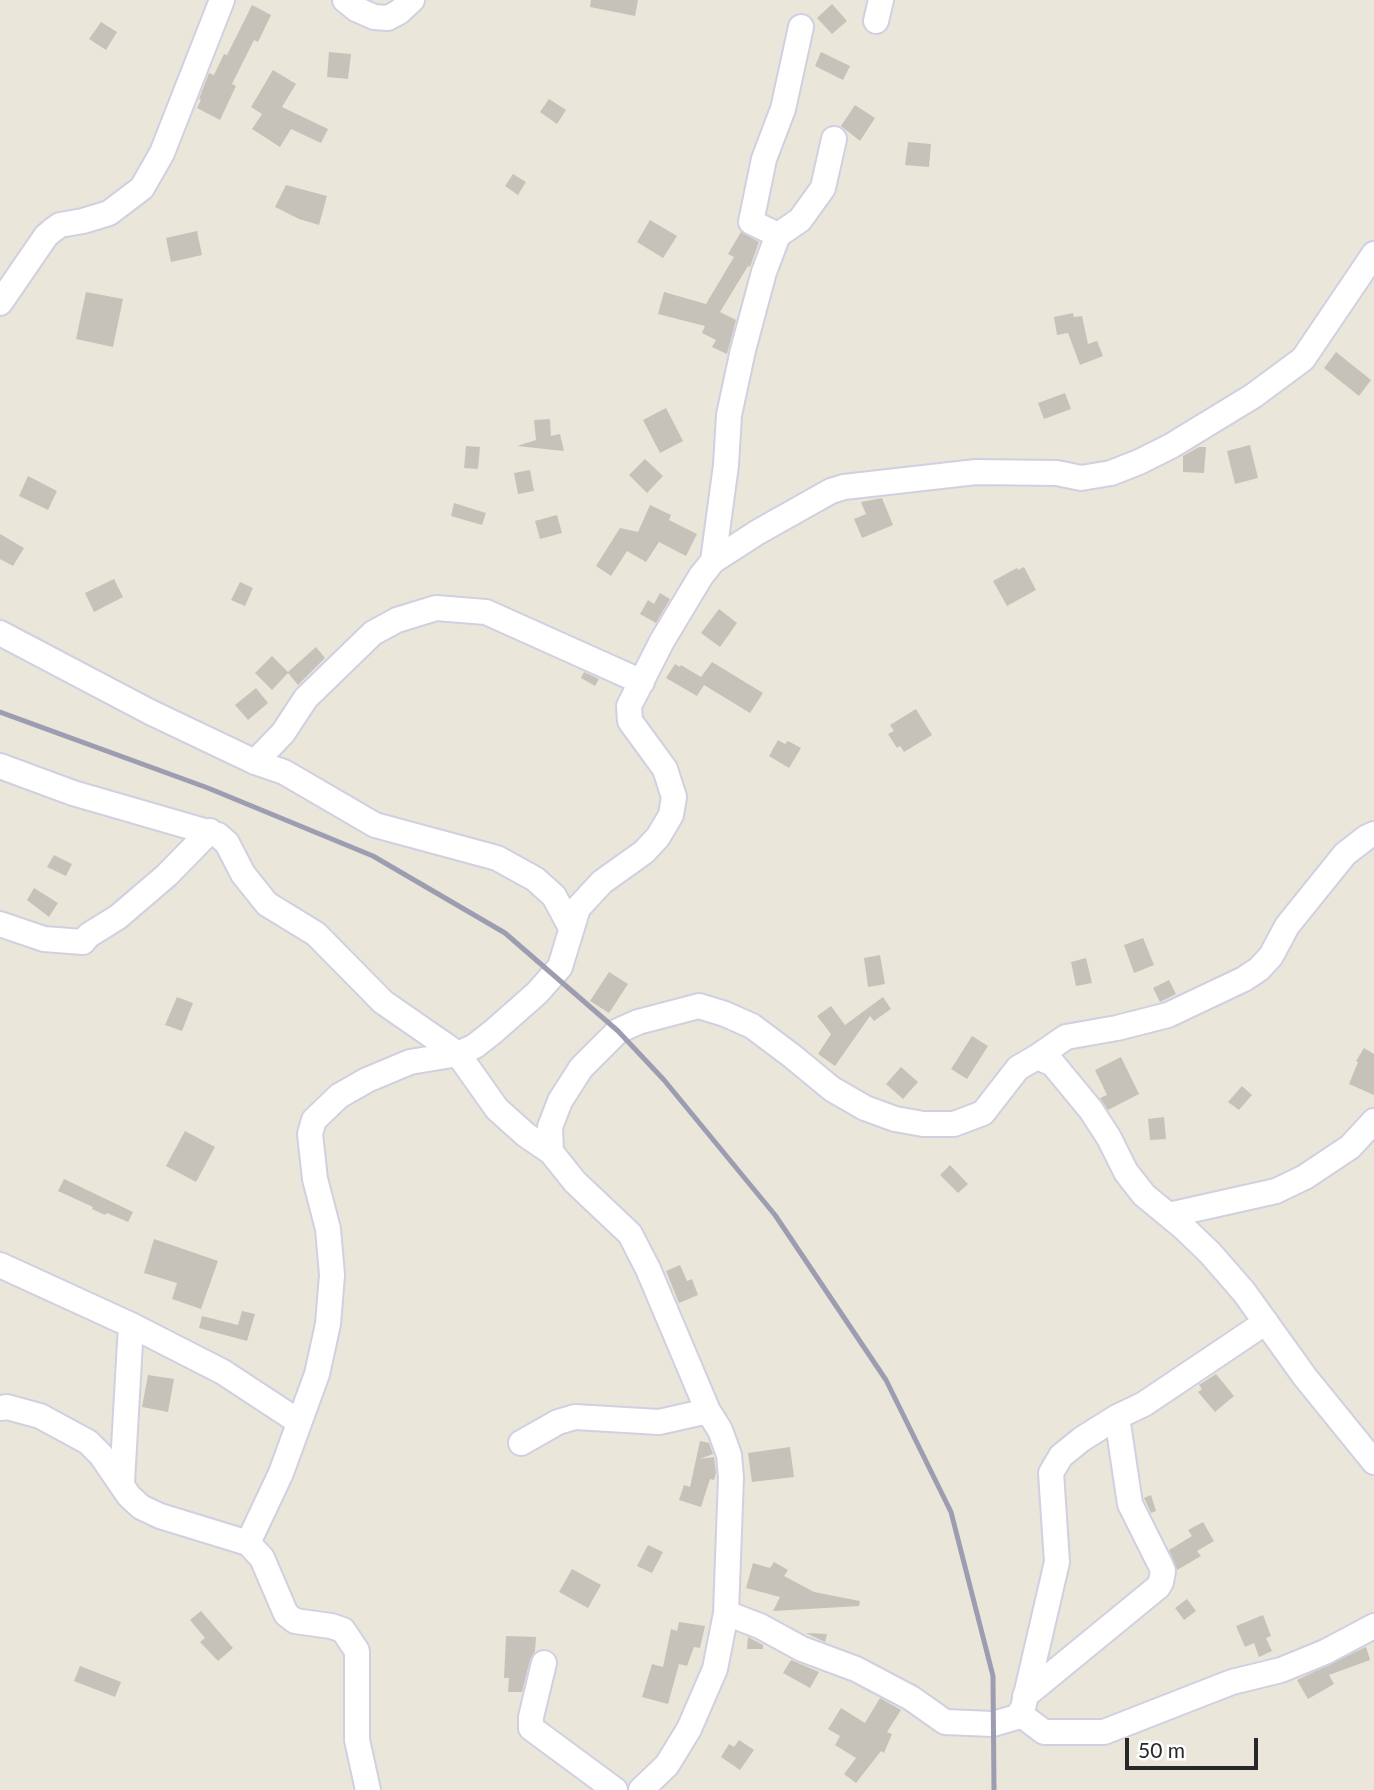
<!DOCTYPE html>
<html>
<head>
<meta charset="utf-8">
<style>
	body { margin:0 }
	#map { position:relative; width:1374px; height:1790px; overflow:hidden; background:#eae6da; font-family:Lato,sans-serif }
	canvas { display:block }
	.scale { position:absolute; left:1125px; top:1738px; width:133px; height:32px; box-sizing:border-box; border:4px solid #282828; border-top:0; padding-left:9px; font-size:21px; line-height:24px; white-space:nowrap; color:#282828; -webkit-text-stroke:5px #fff; paint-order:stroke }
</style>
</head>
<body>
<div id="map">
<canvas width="1374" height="1790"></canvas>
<div class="scale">50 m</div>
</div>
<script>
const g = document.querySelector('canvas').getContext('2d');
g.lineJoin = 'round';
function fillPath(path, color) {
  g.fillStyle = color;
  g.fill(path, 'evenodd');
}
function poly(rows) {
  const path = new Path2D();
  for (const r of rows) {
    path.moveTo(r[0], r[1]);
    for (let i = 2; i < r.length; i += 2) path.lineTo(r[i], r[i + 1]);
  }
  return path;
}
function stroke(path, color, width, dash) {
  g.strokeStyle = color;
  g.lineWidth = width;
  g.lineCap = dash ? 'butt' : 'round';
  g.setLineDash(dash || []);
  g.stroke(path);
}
fillPath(poly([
	[591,0,638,0,635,16,590,7],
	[832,4,847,21,832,34,817,18],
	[252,5,271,15,258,42,254,40,232,84,236,86,220,120,197,108,201,100,199,99,209,73,214,75,224,54,227,55],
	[101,22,117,32,106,50,89,39],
	[329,52,351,54,348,79,327,77],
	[821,52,850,66,843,80,815,66],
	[273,70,296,84,282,107,328,129,321,143,291,129,280,147,252,129,262,114,251,107],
	[549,99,566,110,557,124,540,112],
	[855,105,875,118,860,141,841,126],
	[908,142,931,144,929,167,905,165],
	[513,174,526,182,518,195,505,186],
	[286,185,327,196,319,225,299,219,275,207],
	[650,220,677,236,663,258,637,242],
	[197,231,202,255,171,262,166,238],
	[741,232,759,242,750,267,748,266,720,312,736,320,727,354,712,347,716,340,702,333,705,326,658,314,664,292,706,304,734,257,728,254],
	[86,292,123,299,113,347,76,339],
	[1073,313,1074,317,1082,316,1088,344,1097,341,1103,356,1080,365,1068,333,1057,335,1054,317],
	[1336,352,1371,380,1359,396,1324,368],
	[1065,393,1071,409,1044,419,1038,403],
	[666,408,683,441,660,453,643,420],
	[550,419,551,436,560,434,564,451,517,446,536,440,534,420],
	[1250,445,1258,478,1235,484,1227,451],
	[466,446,480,447,478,469,464,468],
	[1199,447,1206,447,1204,473,1183,472,1183,456],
	[645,459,663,476,647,493,629,475],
	[530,470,534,491,518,494,514,473],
	[28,476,57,491,48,510,19,496],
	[882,498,893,525,862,538,854,519,866,514,861,502],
	[454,503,486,513,482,525,451,516],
	[650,505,671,515,669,520,697,534,686,556,659,542,646,562,627,551,611,576,596,566,620,528,638,532],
	[557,515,562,533,540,539,535,521],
	[0,534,24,548,13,566,0,559],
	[1024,567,1036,590,1007,606,993,581,1017,568,1018,570],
	[114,579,123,597,94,612,85,593],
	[240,582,253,588,245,606,231,600],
	[660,593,670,599,656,623,640,614,648,600,654,604],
	[719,609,737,623,720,647,701,633],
	[316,647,325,658,298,685,288,673,272,690,255,673,272,656,288,672],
	[712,662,763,693,750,713,704,685,697,696,666,678,675,664,680,667,681,665,701,677],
	[584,672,599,679,595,686,581,678],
	[256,688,268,703,248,720,235,705],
	[916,709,932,735,904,752,900,746,897,748,888,734,894,731,890,725],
	[778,740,785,744,788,741,801,748,789,768,769,756],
	[54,855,72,864,66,876,47,867],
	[34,888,58,903,49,917,27,900],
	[1143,938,1154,965,1134,973,1124,945],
	[880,955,885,984,868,987,864,958],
	[1086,958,1092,983,1076,986,1071,962],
	[609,972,628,984,609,1013,590,1001],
	[1169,980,1176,994,1160,1002,1153,988],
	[177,997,193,1003,182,1031,165,1025],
	[883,997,891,1009,874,1021,870,1016,835,1066,818,1054,831,1034,817,1016,831,1006,845,1025],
	[972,1036,988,1046,967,1079,951,1069],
	[1364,1048,1374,1054,1374,1095,1349,1084,1358,1062,1356,1061],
	[1121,1057,1139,1094,1108,1110,1100,1098,1107,1095,1095,1070],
	[901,1067,918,1082,903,1099,886,1084],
	[1242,1086,1252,1095,1239,1110,1228,1102],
	[1164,1117,1166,1139,1150,1140,1148,1119],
	[185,1131,215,1147,196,1182,166,1166],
	[950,1165,968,1184,958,1193,940,1175],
	[64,1179,133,1212,128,1222,107,1213,105,1215,92,1209,93,1207,58,1191],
	[154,1239,218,1261,201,1309,172,1299,177,1283,144,1273],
	[680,1265,687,1281,692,1279,698,1295,679,1303,666,1271],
	[242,1311,255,1314,247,1341,199,1328,202,1316,238,1325],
	[1216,1374,1234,1396,1215,1412,1198,1392,1202,1389,1199,1385],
	[148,1375,174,1379,168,1412,142,1407],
	[700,1441,709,1443,713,1454,700,1459,714,1457,716,1473,714,1480,710,1479,701,1507,679,1500,684,1485,690,1487],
	[790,1447,794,1477,752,1482,748,1453],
	[1151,1495,1156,1511,1151,1513,1144,1498],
	[1203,1522,1214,1541,1197,1551,1201,1556,1177,1570,1169,1550,1192,1536,1188,1530],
	[648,1545,663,1552,652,1573,637,1566],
	[774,1562,788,1570,784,1576,814,1592,860,1601,859,1606,773,1611,780,1597,746,1588,753,1563,770,1568],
	[572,1569,601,1585,588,1608,559,1592],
	[1187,1599,1196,1611,1184,1620,1175,1608],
	[201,1611,233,1648,218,1661,200,1642,205,1638,190,1620],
	[1263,1615,1271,1636,1266,1638,1272,1651,1259,1657,1254,1643,1245,1647,1236,1626],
	[679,1622,705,1626,700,1648,694,1647,687,1666,679,1664,668,1704,642,1697,652,1664,663,1667,671,1629,677,1631],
	[806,1633,827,1634,825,1642],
	[506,1636,536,1637,535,1651,530,1660,522,1692,508,1692,509,1678,504,1678],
	[748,1637,763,1645,763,1649,747,1649],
	[1366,1647,1370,1660,1329,1675,1334,1684,1308,1699,1297,1680],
	[791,1660,819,1672,810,1688,783,1673],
	[80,1666,121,1682,115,1697,74,1681],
	[880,1698,901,1710,887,1732,892,1734,884,1753,881,1751,856,1783,844,1774,856,1758,835,1745,840,1736,828,1729,841,1708,865,1723],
	[739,1740,754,1750,740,1770,721,1757,729,1744,734,1747]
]), '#c6c2ba');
const minor = poly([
	[345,0,356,9,374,17,388,18,399,12,412,0],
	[876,21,881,0],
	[778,235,751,222,764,159,783,109,801,27],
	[0,303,46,236,53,230,60,225,83,221,109,213,142,188,162,153,222,0],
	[713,561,726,465,729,415,743,350,764,272,778,235,800,220,823,188,834,139],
	[0,633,150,712,255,762,284,772,375,825,497,858,535,879,554,896,571,928],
	[255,762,283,733,306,698,373,633,397,620,436,608,486,612,642,682],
	[0,766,73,793,218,835,227,843,243,874,267,904,316,934,383,1002,458,1054,497,1109,526,1135,551,1152],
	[0,924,44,939,83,942,89,935,118,917,167,875,210,831],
	[1037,1057,1066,1037,1117,1028,1168,1015,1244,979,1259,969,1271,956,1287,926,1345,854,1367,837,1374,834],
	[1169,1215,1276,1191,1305,1177,1350,1147,1374,1121],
	[0,1265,131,1325,223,1372,299,1422],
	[0,1408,7,1407,40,1416,88,1442,101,1455,129,1496,141,1507,160,1516,248,1543,262,1558,286,1614,295,1621,331,1626,343,1630,357,1651,357,1740,368,1790],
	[521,1443,558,1422,575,1417,659,1422,708,1411],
	[122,1482,131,1325],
	[248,1543,281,1473,317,1374,328,1324,332,1275,328,1229,315,1179,310,1134,314,1120,339,1096,367,1080,410,1062,458,1054,475,1046,494,1031,537,993,560,967,578,908,602,882,644,852,658,837,671,815,674,797,665,769,630,721,629,706,662,641,701,576,713,561,758,532,831,491,844,487,976,472,1057,473,1081,478,1111,473,1139,462,1171,446,1253,396,1303,359,1374,254],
	[726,1613,760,1626,802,1649,856,1669,911,1698,945,1722,993,1724,1017,1717,1023,1708,1057,1562,1051,1473,1061,1456,1082,1439,1117,1417,1144,1404,1266,1322],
	[544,1663,531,1717,531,1728,615,1790],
	[1025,1696,1158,1587,1161,1582,1163,1571,1161,1566,1130,1504,1117,1417],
	[1020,1714,1044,1732,1104,1732,1232,1682,1281,1670,1325,1652,1374,1626],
	[641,1790,667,1765,689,1729,715,1669,726,1613,731,1477,729,1455,720,1430,708,1411,648,1269,630,1234,575,1182,551,1152,550,1127,560,1101,581,1068,618,1031,638,1022,699,1006,725,1014,752,1026,792,1056,832,1089,865,1108,895,1119,923,1124,954,1124,983,1113,1018,1068,1037,1057,1053,1064,1091,1110,1109,1138,1126,1172,1144,1195,1184,1228,1210,1253,1244,1292,1305,1377,1374,1462]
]);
stroke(minor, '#d0d0e1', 28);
stroke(minor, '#fff', 24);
stroke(poly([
	[0,712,208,788,373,856,505,933,618,1031,664,1080,775,1215,886,1380,951,1512,993,1676,994,1790]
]), '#9d9db2', 5);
</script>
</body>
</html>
